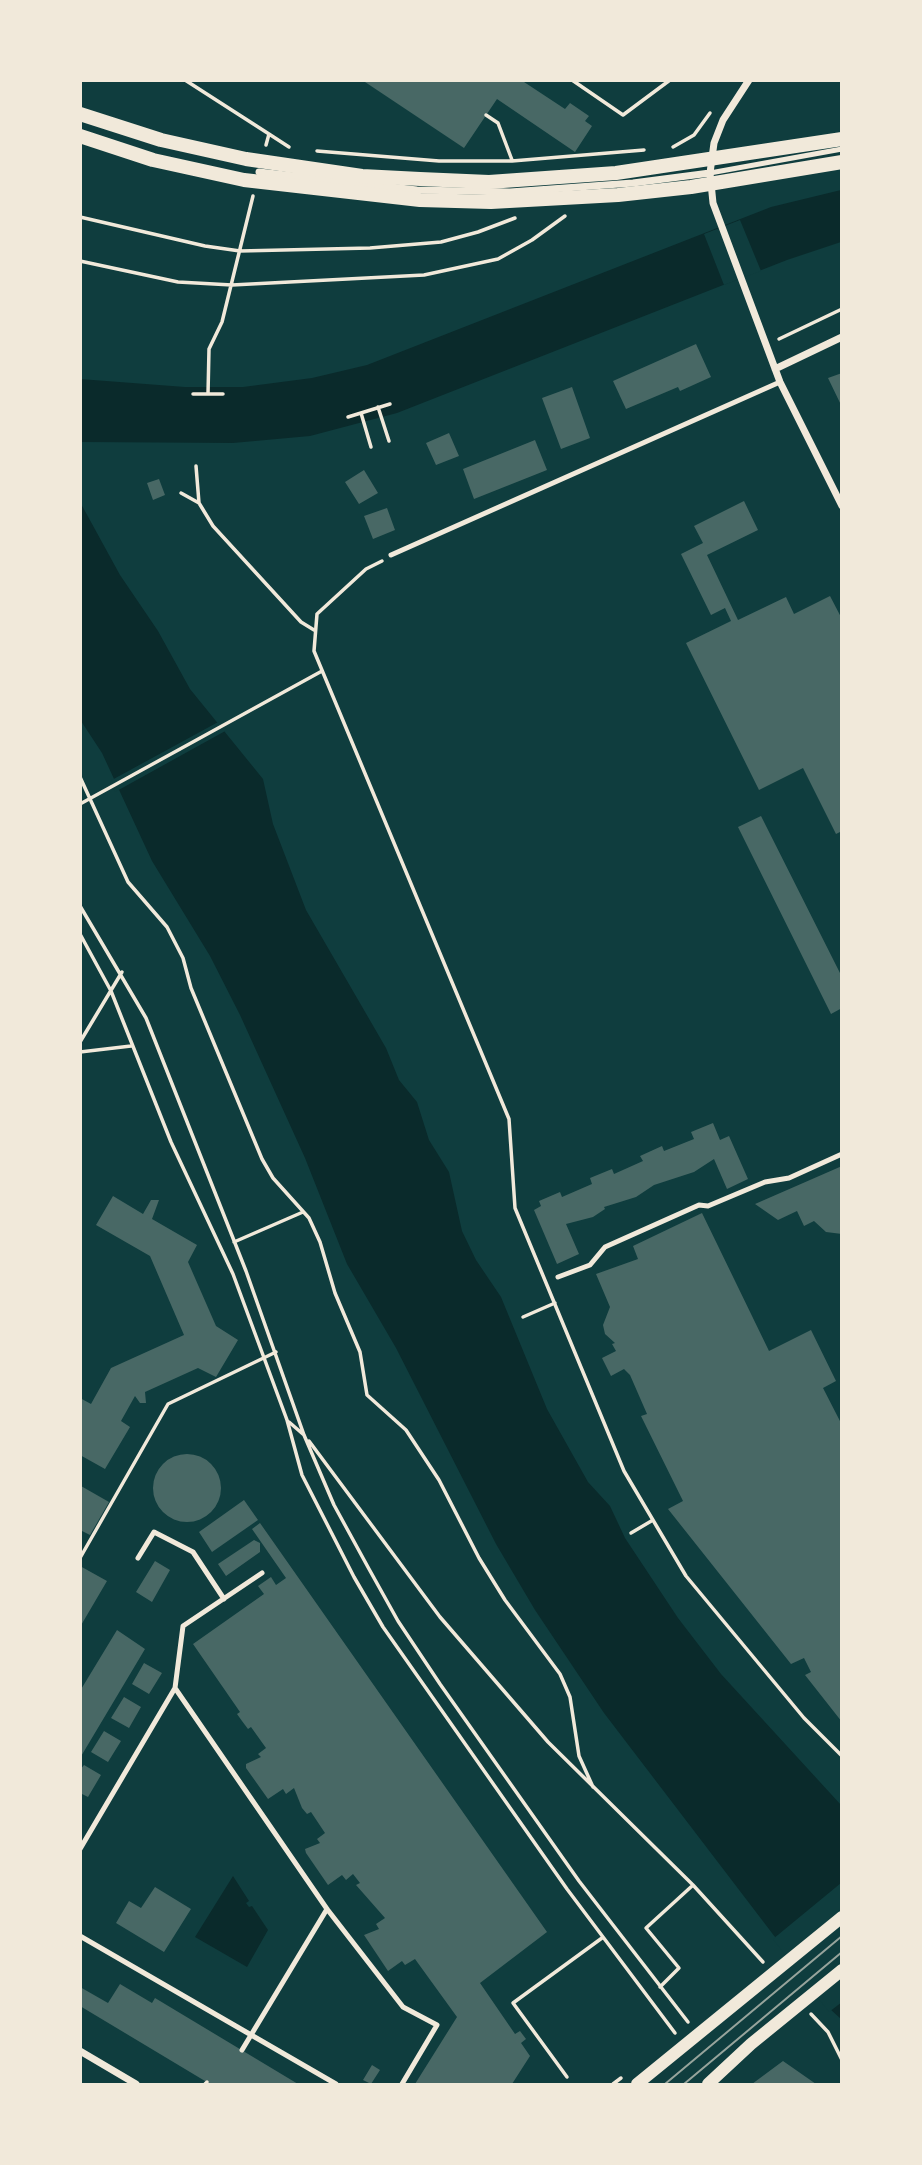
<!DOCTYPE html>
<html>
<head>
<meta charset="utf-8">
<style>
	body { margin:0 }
	#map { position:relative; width:922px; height:2165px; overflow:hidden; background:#0f3d3e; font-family:Cabin,sans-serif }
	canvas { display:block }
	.frame { position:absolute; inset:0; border:82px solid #f1e9da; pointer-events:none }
</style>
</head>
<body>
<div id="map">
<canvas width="922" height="2165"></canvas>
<div class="frame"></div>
</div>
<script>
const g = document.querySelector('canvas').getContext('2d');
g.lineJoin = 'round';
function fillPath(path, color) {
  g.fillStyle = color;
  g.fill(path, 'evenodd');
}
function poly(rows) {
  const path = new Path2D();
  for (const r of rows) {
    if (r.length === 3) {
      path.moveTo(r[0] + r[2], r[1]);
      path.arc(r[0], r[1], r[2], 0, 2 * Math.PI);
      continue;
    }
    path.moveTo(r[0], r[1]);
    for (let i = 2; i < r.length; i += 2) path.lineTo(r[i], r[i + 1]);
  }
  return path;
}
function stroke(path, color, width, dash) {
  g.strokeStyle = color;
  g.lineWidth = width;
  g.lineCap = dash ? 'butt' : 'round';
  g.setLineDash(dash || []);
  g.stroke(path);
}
fillPath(poly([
	[841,190,841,242,787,260,397,413,310,436,233,443,81,442,80,379,185,387,243,387,312,378,367,365,771,207],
	[80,502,120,575,158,631,190,689,263,779,273,824,306,910,386,1048,399,1080,417,1102,429,1140,449,1172,462,1231,476,1260,501,1297,547,1409,588,1482,610,1506,625,1538,678,1618,721,1674,841,1805,841,2019,830,2009,604,1713,535,1610,496,1544,396,1348,347,1264,305,1158,240,1015,210,956,152,861,102,753,81,721],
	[233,1876,249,1901,246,1903,249,1907,252,1906,268,1930,247,1967,195,1937]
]), '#0a2a2b');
fillPath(poly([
	[740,220,761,271,724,285,704,234],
	[220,721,227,730,115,792,110,781],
	[841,1883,842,2002,829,2012,773,1939]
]), '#0f3d3e');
fillPath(poly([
	[362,80,521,80,565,109,570,103,589,116,585,121,592,126,575,152,497,99,464,148],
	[696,344,711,377,680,391,678,387,626,409,613,381],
	[842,373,842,407,828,378],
	[572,387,590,438,561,449,542,398],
	[449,433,459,456,436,465,426,443],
	[535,440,547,470,474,499,463,469],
	[364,470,378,493,359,504,345,482],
	[159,479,165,495,153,500,147,483],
	[744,501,758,530,707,555,738,620,786,597,794,614,830,596,842,619,842,831,836,834,803,768,759,790,686,643,731,621,725,608,711,615,681,554,703,543,694,526],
	[387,508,395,530,373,539,364,516],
	[761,816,842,977,842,1008,831,1014,738,827],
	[713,1123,720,1140,729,1136,748,1179,727,1189,714,1159,694,1172,654,1185,636,1197,604,1207,605,1209,593,1217,566,1224,579,1254,557,1264,534,1210,541,1206,539,1201,560,1192,562,1197,592,1184,590,1178,612,1169,614,1174,643,1161,640,1156,662,1146,664,1151,694,1139,691,1132],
	[842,1166,842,1234,826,1232,814,1221,804,1226,797,1211,778,1220,755,1204],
	[113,1196,143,1214,151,1200,159,1200,152,1219,197,1245,188,1262,216,1326,238,1340,216,1377,198,1368,145,1392,146,1403,140,1403,135,1396,121,1421,130,1427,105,1469,80,1455,80,1398,91,1404,111,1368,184,1335,150,1256,96,1225],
	[702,1213,769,1351,811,1330,836,1381,823,1388,842,1425,842,1722,805,1675,811,1672,804,1658,791,1664,668,1509,683,1501,641,1416,647,1414,630,1375,624,1369,611,1376,602,1358,616,1351,612,1344,615,1343,605,1334,603,1325,610,1307,596,1274,638,1259,633,1246],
	[187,1488,34],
	[81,1486,109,1502,90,1535,80,1530],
	[244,1500,258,1520,212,1552,199,1532],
	[260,1523,547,1932,480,1983,515,2034,520,2031,526,2039,521,2043,530,2056,512,2084,415,2084,457,2017,415,1959,405,1965,402,1961,388,1971,364,1935,379,1929,376,1924,385,1918,356,1885,360,1883,353,1874,346,1880,342,1875,328,1885,306,1853,305,1849,320,1843,317,1839,325,1833,311,1812,307,1814,302,1808,294,1788,286,1794,283,1789,268,1799,246,1768,246,1764,261,1757,258,1754,266,1748,251,1727,248,1729,242,1721,237,1714,240,1712,193,1644,264,1594,258,1586,271,1577,276,1585,286,1578,252,1529],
	[254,1540,260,1543,260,1552,226,1576,218,1564],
	[155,1561,170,1570,152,1602,136,1592],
	[80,1566,107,1581,80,1627],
	[117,1630,145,1649,80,1758,80,1691],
	[144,1663,162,1673,149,1694,132,1684],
	[124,1697,141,1707,129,1728,111,1718],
	[104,1731,121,1741,108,1762,91,1752],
	[84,1765,101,1775,88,1797,80,1793,80,1770],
	[155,1887,191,1909,164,1952,116,1923,129,1901,141,1908],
	[120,1984,152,2003,155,1998,298,2084,210,2084,80,2006,80,1987,108,2003],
	[783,2061,816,2084,752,2084],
	[372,2065,380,2070,371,2084,363,2080]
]), '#486865');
stroke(poly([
	[185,80,269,134,266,145],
	[572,80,623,115,670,80],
	[486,115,498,123,512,160],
	[269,134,289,147],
	[673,147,694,135,710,113],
	[317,151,439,161,512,161,644,150],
	[80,217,205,246,240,251,370,248,441,242,478,232,515,218],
	[80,261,178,282,232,285,424,275,498,259,532,240,565,216],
	[779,339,842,309],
	[193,394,223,394],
	[208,394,209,349,222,322,253,196],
	[378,407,389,441],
	[361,413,371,447],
	[348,417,390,404],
	[196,466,199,503],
	[181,493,199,503,213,526,301,622,314,630],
	[382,561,366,569,317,614,314,651,509,1119,515,1208,624,1471,686,1576,804,1718,842,1756],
	[80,777,128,882,167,927,183,958,191,988,262,1159,273,1178,309,1218,320,1242,335,1293,360,1352,367,1395,406,1430,439,1480,479,1558,505,1600,560,1674,570,1697,579,1756,593,1787],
	[80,804,322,671],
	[80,906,146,1018,246,1271,304,1435,334,1505,369,1569,398,1621,440,1684,579,1881,688,2022],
	[80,934,111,991,171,1142,233,1274,287,1420,302,1475,354,1577,383,1627,428,1691,567,1889,675,2033],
	[80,1042,122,972],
	[80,1052,131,1046],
	[234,1242,303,1212],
	[523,1317,555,1303],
	[289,1422,304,1435],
	[309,1441,440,1617,548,1742,693,1885,763,1962],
	[631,1533,653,1520],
	[80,1558,168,1404,276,1352],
	[660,1987,679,1968,646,1928,692,1886],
	[811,2014,828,2032,842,2060],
	[567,2077,513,2003,602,1938],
	[205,2084,207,2082],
	[613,2084,621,2078]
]), '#f1e9da', 3.5);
stroke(poly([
	[710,173,842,149],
	[391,555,780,382],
	[558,1277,590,1265,605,1247,699,1205,708,1206,765,1182,789,1178,842,1154],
	[138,1558,154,1532,193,1552,224,1599],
	[175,1688,183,1626,262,1573],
	[80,1849,175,1688,327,1909,403,2007,437,2025,402,2084],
	[80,1936,336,2084],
	[242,2050,327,1909]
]), '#f1e9da', 5);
stroke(poly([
	[749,80,723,120,714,143,710,173,713,203,780,382,842,506],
	[259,172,417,190,510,192,633,183,710,173],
	[775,369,842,337],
	[80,2051,136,2084]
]), '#f1e9da', 7);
stroke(poly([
	[637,2084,842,1917],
	[708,2084,751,2044,842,1970]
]), '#f1e9da', 12);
stroke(poly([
	[80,114,161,140,246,159,362,176,420,179,489,182,616,173,842,139],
	[80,136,153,160,244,180,420,200,491,202,618,195,691,187,842,162]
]), '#f1e9da', 14);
stroke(poly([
	[665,2084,842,1936],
	[684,2084,842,1952]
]), '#97a49c', 2);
</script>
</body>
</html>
